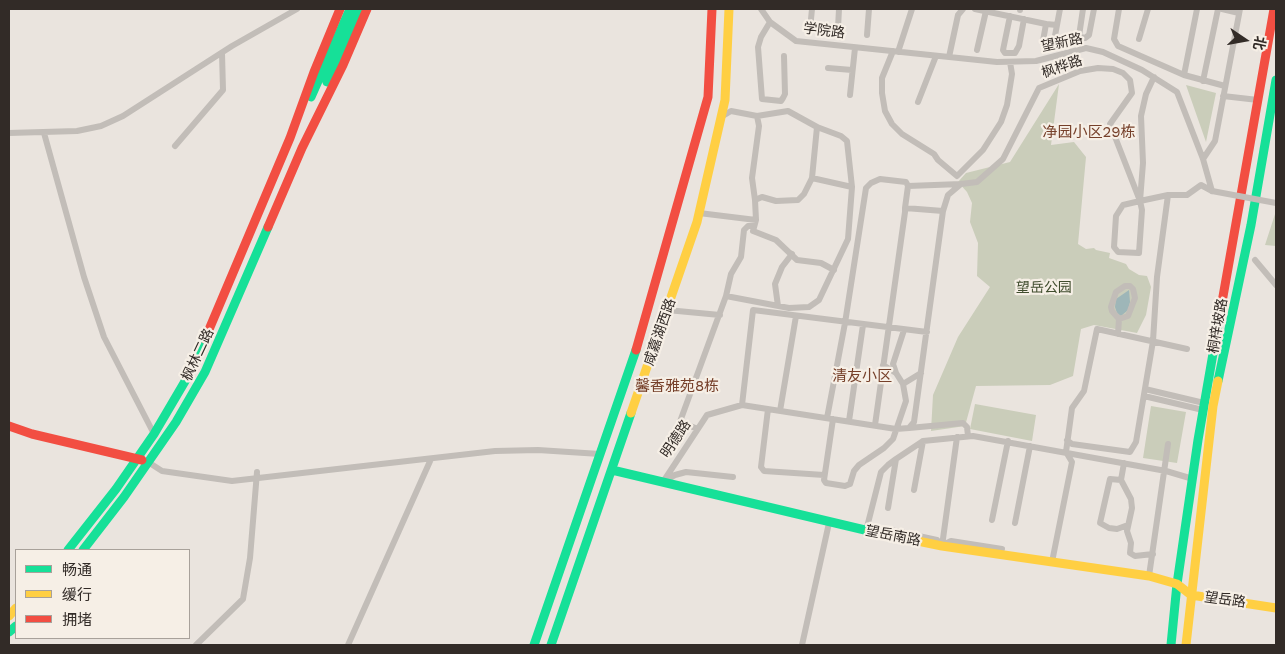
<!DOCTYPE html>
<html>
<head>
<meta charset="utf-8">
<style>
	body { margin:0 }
	#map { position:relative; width:1285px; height:654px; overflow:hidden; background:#eae4de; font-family:"Work Sans","Noto Sans SC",sans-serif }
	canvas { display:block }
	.frame { position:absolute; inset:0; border:10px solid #322b27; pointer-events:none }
	.legend { position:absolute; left:15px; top:549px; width:175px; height:90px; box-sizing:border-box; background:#f6efe6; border:1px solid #a8a19a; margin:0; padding:6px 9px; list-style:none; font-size:15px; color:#322b27 }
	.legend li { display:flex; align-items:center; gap:10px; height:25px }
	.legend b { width:25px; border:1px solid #a8a19a }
	.north { position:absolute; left:1220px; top:15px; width:50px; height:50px; -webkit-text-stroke:4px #f6efe6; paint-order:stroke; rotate:102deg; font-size:14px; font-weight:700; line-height:20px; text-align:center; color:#322b27 }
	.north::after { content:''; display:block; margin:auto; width:18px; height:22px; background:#322b27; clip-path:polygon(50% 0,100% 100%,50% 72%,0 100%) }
</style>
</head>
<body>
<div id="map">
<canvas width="1285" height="654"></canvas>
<div class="frame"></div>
<ul class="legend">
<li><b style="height:6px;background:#16e098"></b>畅通</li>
<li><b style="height:6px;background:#ffcf43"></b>缓行</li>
<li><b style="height:6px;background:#f24e42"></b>拥堵</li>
</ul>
<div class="north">北</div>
</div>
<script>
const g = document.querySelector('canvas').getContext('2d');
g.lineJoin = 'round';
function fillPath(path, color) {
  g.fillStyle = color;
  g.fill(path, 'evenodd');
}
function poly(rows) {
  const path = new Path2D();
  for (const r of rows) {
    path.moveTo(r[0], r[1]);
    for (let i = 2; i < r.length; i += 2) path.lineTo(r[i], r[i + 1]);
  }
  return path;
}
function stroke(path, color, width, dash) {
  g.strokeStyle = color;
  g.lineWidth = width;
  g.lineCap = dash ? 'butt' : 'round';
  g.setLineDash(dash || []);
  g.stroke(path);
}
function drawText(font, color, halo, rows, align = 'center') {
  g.font = font + ' "Work Sans","Noto Sans SC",sans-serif';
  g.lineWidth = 4.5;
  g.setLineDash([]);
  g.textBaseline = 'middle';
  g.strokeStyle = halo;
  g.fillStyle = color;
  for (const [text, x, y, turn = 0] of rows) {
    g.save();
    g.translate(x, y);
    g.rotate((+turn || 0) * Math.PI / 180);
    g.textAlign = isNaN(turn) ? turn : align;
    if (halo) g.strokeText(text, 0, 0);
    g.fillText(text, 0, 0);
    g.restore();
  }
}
fillPath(poly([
	[1059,84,1051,145,1074,142,1086,157,1078,244,1086,249,1094,248,1096,250,1110,253,1109,258,1126,264,1129,269,1139,275,1147,276,1151,287,1146,315,1137,333,1094,325,1081,329,1073,376,1050,385,976,386,965,426,931,431,933,395,958,337,990,287,977,276,978,243,970,222,972,203,967,192,958,182,966,173,1010,162],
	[1186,85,1216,93,1206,142],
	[1276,211,1276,246,1265,245],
	[975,404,1036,415,1032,441,970,429],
	[1151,406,1186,412,1177,463,1143,458]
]), '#cacdba');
fillPath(poly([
	[1129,290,1130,302,1128,310,1121,316,1117,313,1115,307,1116,299]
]), '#9eb6b8');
stroke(poly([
	[761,9,770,22,796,41,997,62,1036,61,1086,48,1103,52,1142,70,1177,92,1203,159,1212,191],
	[975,9,1046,24],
	[1083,9,1079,36,1085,38,1089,35,1094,9],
	[1119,9,1114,39,1118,46,1184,75,1225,86],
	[1222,9,1239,13],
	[1020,10,1020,9],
	[1010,16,1003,50,1005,53,1015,53,1019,46,1024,19],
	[770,22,761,37,758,47,762,99,781,101,783,98,785,94,784,56],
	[1057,25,1046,24,1043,41,1045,43,1050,44,1054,41,1060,9],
	[838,28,839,9],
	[810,29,812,9],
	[867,35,869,9],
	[1139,39,1148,9],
	[977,50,986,11],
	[893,51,882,78,882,93,885,111,892,124,902,134,934,154,938,160,957,176,983,150,1001,122,1007,105,1012,74,1010,62],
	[898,52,912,9],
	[949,57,958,15,963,9],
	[828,68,852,70],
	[1184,75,1197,9],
	[1154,77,1146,94,1141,116,1143,163,1140,201,1142,210,1139,253,1118,252,1114,247,1116,216,1123,205,1140,201,1168,195,1187,195,1201,185,1212,191],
	[1203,81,1218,9],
	[850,95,855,48],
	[1223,96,1258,100],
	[918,102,936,56],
	[757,116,759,126,752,178,755,200,762,197,776,201,798,200,804,194,812,178],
	[817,127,812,178,852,187],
	[9,133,77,131,101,126,123,116,232,46,297,9],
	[44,133,84,277,104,337,154,434],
	[175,146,223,90,222,53],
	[1203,159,1215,141,1240,9],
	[908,186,961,184,977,182,1003,159,1039,88,1080,71,1098,68,1113,69,1123,73,1130,80,1132,93,1110,124,1140,201],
	[755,200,756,220,753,231,776,240,797,260,821,263,834,270],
	[943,211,948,195,961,184],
	[699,213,756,220],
	[1255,260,1276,285],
	[726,296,731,274,741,257,744,230,748,226,754,226],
	[778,306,775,284,782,267,792,254],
	[667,310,720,315],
	[1118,334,1119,319,1112,311,1111,307,1116,292,1125,286,1130,286,1133,289,1135,298,1128,316,1119,319],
	[896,373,893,364,904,330],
	[903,384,921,373],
	[1145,389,1204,403],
	[1144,396,1203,410],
	[742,405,753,310,927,332],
	[768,409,761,467,764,471,824,475],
	[780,411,796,316],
	[827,418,845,323,866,188,871,183,880,179,906,182,908,186,905,208],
	[833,419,824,480,826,483,845,486,850,484,854,471,859,465,884,448,893,439,906,401,903,384,896,373,883,365],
	[849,421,863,325],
	[680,422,698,429],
	[678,427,726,296,789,308,809,307,819,300,848,239,852,187,847,141,841,136,817,127,788,111,757,116,731,111,721,117],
	[909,428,963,423,967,427,968,436],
	[1067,440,1072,444,1130,452,1136,442,1153,341,1157,277,1168,195],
	[148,462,162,471,232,481,495,451,538,450,600,454],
	[1124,463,1121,480,1131,499,1132,508,1127,531,1131,543,1130,553,1135,556,1153,554],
	[1121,480,1110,479,1100,523,1109,528,1117,529,1128,525],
	[664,481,675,475,686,472,733,477],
	[663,482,707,415,742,405,896,429,909,428,914,422,943,211,905,208,905,212,875,425],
	[914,490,923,441],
	[888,508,896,459,923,441,973,436,1166,471,1193,479],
	[992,520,1008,441],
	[1015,523,1030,446],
	[866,531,881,472,888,465,896,459],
	[884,535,891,530,937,540,942,546],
	[943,545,951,541,1002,549],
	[942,546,957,437],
	[1052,562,1072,462,1066,452,1072,408,1084,391,1097,329,1187,349],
	[1149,576,1168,444],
	[196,645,243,599,250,558,257,472],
	[348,645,431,459],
	[802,645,829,523]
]), '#c2bdb8', 6);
stroke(poly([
	[327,82,359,9],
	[311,97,350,9],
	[1218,381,1251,225,1276,80],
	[612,470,869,531],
	[68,550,116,489,154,434,194,366,205,339],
	[83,550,124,497,176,422,205,372,268,227],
	[9,632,16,626],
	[534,645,636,350],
	[551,645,631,413],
	[1171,645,1177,584,1198,440,1219,319]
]), '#16e098', 9);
stroke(poly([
	[631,413,697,222,725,100,729,9],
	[869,531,942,546,1149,576,1177,584,1191,595,1276,608],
	[9,616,16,608],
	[1186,645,1213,406,1218,381]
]), '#ffcf43', 9);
stroke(poly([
	[268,227,302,148,343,65,367,9],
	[1219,319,1274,9],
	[205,339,290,138,314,72,340,9],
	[636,350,708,97,712,9],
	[9,426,32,434,142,460]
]), '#f24e42', 9);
stroke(poly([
	[1212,191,1276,203]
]), '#c2bdb8', 6);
drawText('14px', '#322b27', '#f6efe6', [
	["学院路",824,31,7],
	["望新路",1062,43,-12],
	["枫桦路",1062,67,-19],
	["桐梓坡路",1218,326,-80],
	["咸嘉湖西路",660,332,-71],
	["枫林二路",198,355,-65],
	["明德路",676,439,-56],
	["望岳南路",893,536,11],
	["望岳路",1225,600,8]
]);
drawText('14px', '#404d2e', '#f6efe6', [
	["望岳公园",1044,288]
]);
drawText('15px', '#76402a', '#f6efe6', [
	["净园小区29栋",1089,133],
	["清友小区",862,377],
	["馨香雅苑8栋",677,387]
]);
</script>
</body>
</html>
